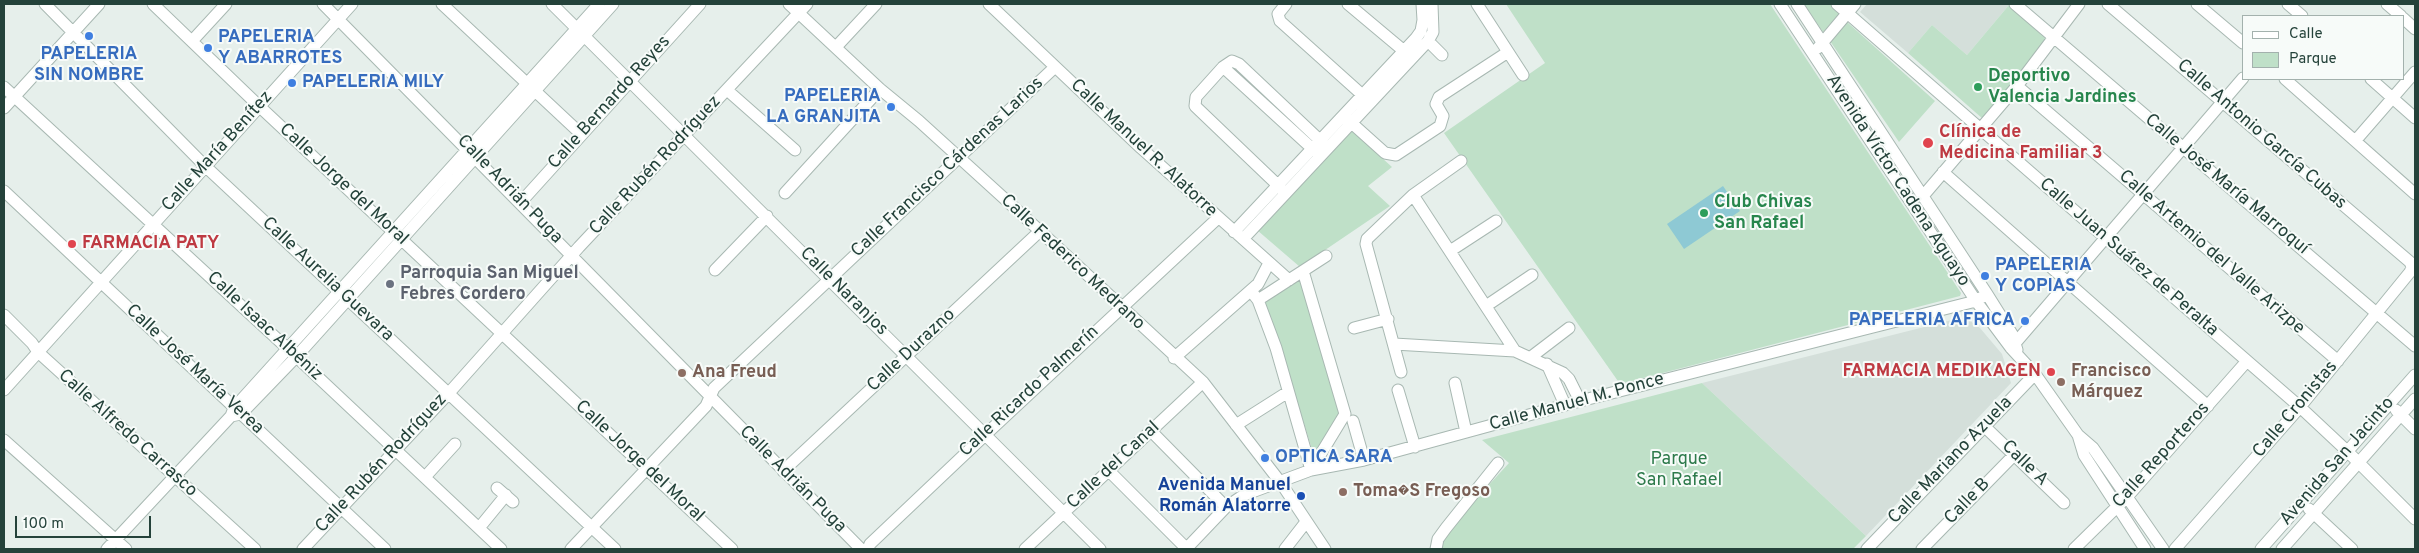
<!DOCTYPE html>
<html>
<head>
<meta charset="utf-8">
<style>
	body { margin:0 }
	#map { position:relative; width:2419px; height:553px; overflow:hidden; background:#e6efeb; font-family:Overpass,sans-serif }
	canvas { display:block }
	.frame { position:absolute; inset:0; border:5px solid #24423a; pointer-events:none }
	.legend { position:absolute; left:2242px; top:15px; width:162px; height:65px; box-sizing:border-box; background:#f7fbf9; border:1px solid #a3b1ad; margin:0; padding:6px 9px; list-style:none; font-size:15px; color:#24423a }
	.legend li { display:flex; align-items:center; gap:10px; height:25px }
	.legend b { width:25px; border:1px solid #a3b1ad }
	.scale { position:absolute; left:15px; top:516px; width:136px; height:22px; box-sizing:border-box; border:2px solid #24423a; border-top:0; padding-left:6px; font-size:15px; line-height:18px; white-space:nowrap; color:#24423a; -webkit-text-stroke:4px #f7fbf9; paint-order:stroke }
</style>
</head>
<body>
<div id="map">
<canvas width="2419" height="553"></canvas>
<div class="frame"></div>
<ul class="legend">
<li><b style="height:6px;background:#fff"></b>Calle</li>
<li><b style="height:14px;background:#bfe0c8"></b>Parque</li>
</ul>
<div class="scale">100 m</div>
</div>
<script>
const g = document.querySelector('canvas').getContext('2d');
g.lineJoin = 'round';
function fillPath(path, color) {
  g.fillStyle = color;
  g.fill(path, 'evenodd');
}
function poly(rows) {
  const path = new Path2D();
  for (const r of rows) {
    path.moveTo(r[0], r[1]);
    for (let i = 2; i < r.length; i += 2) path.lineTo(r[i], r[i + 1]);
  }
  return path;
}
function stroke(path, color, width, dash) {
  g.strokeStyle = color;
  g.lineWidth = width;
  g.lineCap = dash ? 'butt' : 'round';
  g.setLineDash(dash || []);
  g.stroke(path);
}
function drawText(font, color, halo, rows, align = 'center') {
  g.font = font + ' Overpass,sans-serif';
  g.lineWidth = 4;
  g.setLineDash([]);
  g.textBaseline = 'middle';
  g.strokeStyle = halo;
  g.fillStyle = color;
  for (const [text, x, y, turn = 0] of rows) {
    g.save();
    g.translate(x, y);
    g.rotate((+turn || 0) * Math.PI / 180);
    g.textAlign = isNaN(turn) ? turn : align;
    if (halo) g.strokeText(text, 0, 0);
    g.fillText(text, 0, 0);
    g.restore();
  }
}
fillPath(poly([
	[1867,4,2007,4,2009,5,1967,55,1932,25,1908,53,1860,12],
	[1960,318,1966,318,1980,328,2002,354,2011,383,1866,536,1702,383]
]), '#d4dfda');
fillPath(poly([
	[1506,4,1770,4,1961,293,1960,296,1620,384,1444,133,1545,63],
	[1804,4,1831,4,1840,13,1823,32],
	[2009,5,2047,40,1983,119,1908,53,1932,25,1967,55],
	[1847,22,1935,101,1899,142,1830,41],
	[1350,129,1392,167,1368,186,1390,206,1300,267,1257,230],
	[1301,277,1342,414,1315,459,1271,317,1262,305],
	[1702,383,1866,536,1853,549,1438,549,1453,524,1509,463,1482,440]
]), '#bfe0c8');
fillPath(poly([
	[1723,186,1740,211,1684,249,1667,224]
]), '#8ec9d4');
const minor = poly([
	[45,4,205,166,615,549],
	[153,4,259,106,732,549],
	[323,4,861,549],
	[442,4,581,134],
	[552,4,1100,549],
	[789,4,880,89,919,121,1040,231,1203,382,1281,483,1325,549],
	[989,4,1141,148,1289,280],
	[1286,4,1278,14,1280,21,1368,100],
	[1348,4,1410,56],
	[1477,4,1523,75],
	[1780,4,1976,301,2011,348,2035,374,2078,435,2093,448,2163,549],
	[1797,4,1987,294,2012,334,2017,350],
	[1837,4,2300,407,2347,451,2415,519],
	[2015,4,2415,346],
	[2108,4,2410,262,2412,267,2410,272,2300,407,2175,549],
	[2197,4,2243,43],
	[2288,4,2302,16],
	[2387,4,2401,16],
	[2403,18,2415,29],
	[192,41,226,4],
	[1428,41,1442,55],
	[836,47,876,4],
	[1818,48,1855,4],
	[1223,67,1316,152],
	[2285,79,2415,194],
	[2371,79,2415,118],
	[2017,86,2338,361],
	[4,87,287,348,501,549],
	[727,90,795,150],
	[4,108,99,4],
	[1346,118,1385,153,1396,155,1440,126,1443,116,1436,104,1439,97,1508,52],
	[2356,140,2415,72],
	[1943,172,2208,406],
	[4,191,385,549],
	[785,193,880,89],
	[1286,193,1195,106,1196,97,1223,67,1232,61,1239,64,1327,147],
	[1413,195,1515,351],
	[1923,196,2017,86,2079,4],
	[521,202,700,4],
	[1234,232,1416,38,1421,31,1423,20,1422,4],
	[1243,239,1428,41,1433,32,1432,4],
	[1450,251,1496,221],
	[715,270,767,216],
	[1303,271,1345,414,1311,470],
	[1251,291,1258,300,1276,348,1311,470],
	[1258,300,1326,256],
	[1486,306,1532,275],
	[4,315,32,343,38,352,255,549],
	[1354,328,1388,319],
	[1394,344,1515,351,1563,373,1569,379,1580,401],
	[2011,348,2243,78],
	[1531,357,1569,328],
	[1174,358,1258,284,1269,263],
	[1547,364,1565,405],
	[1401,372,1366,244,1367,239,1413,195,1461,161],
	[1455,383,1466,432],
	[4,390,352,4],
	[1398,390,1415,447],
	[2396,410,2415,429],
	[231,416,241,414,296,357,613,4],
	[1353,421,1364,460],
	[1236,425,1288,392],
	[1984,426,2064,503],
	[1151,431,1226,507],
	[2078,435,2084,455,2145,549],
	[4,440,126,549],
	[1108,470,1187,549],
	[783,471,1040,231],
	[425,477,455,444],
	[497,488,513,502],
	[2309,509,2352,549],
	[479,528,506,495],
	[107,549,231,416,234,408,599,4],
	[303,549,448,394,579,247,807,4],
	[571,549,706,406,714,388,1055,67],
	[868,549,870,544,984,436,1218,218],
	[1025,549,1203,382],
	[1186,549,1226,507,1244,495,1311,470,1364,460,1580,401,1976,301,1987,294],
	[1285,549,1306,522],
	[1436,549,1438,539,1446,528,1498,463],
	[1867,549,2035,374],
	[1922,549,2014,455],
	[2074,549,2127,497,2247,361],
	[2261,549,2415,375],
	[2282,549,2415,399]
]);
stroke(minor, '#a8b8b2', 13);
stroke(minor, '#fff', 11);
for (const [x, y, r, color] of [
	[89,36,5,"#3f7fe0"],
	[208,48,5,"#3f7fe0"],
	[292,83,5,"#3f7fe0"],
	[1978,87,5,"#2e9e5b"],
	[891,107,5,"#3f7fe0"],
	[1928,143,6,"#e0444e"],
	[1704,213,5,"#2e9e5b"],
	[72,244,5,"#e0444e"],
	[1985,276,5,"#3f7fe0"],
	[390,284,5,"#6b7280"],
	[2025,321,5,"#3f7fe0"],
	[2051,372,5,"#e0444e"],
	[682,373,5,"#8d6e63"],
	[2061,382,5,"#8d6e63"],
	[1265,458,5,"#3f7fe0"],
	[1343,492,5,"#8d6e63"],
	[1301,496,5,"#1a4fb4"]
]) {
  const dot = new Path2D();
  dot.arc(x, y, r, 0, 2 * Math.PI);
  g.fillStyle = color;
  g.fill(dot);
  stroke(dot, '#f7fbf9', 2);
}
drawText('bold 18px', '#366cbe', '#f7fbf9', [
	["PAPELERIA",218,38],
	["Y ABARROTES",218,59],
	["PAPELERIA",89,55,"center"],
	["SIN NOMBRE",89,76,"center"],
	["PAPELERIA MILY",302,83],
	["PAPELERIA",881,97,"right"],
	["LA GRANJITA",881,118,"right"],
	["PAPELERIA",1995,266],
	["Y COPIAS",1995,287],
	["PAPELERIA AFRICA",2015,321,"right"],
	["OPTICA SARA",1275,458]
], 'left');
drawText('bold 18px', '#27864d', '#f7fbf9', [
	["Deportivo",1988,77],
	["Valencia Jardines",1988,98],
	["Club Chivas",1714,203],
	["San Rafael",1714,224]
], 'left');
drawText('18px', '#24423a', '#f7fbf9', [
	["Calle Bernardo Reyes",610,103,-48],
	["Calle Antonio García Cubas",2261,135,41],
	["Calle Manuel R. Alatorre",1143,149,43],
	["Calle María Benítez",218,152,-48],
	["Calle Rubén Rodríguez",656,166,-47],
	["Calle Francisco Cárdenas Larios",948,168,-43],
	["Avenida Víctor Cadena Aguayo",1897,181,57],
	["Calle Jorge del Moral",343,185,43],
	["Calle José María Marroquí",2226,185,40],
	["Calle Adrián Puga",509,190,46],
	["Calle Artemio del Valle Arizpe",2211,253,41],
	["Calle Juan Suárez de Peralta",2128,258,41],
	["Calle Federico Medrano",1072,263,43],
	["Calle Aurelia Guevara",327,280,43],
	["Calle Naranjos",843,292,45],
	["Calle Isaac Albéniz",264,327,43],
	["Calle Durazno",912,351,-43],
	["Calle José María Verea",194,370,43],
	["Calle Ricardo Palmerín",1030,392,-43],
	["Calle Manuel M. Ponce",1577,403,-15],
	["Calle Cronistas",2296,410,-50],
	["Calle Alfredo Carrasco",127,434,42],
	["Calle Reporteros",2162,456,-48],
	["Calle Mariano Azuela",1951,461,-46],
	["Calle Jorge del Moral",639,462,43],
	["Avenida San Jacinto",2338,462,-49],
	["Calle Rubén Rodríguez",382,464,-47],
	["Calle A",2024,464,44],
	["Calle del Canal",1114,466,-43],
	["Calle Adrián Puga",792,480,45],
	["Calle B",1968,502,-46]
]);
drawText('bold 18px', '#be3a42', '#f7fbf9', [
	["Clínica de",1939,133],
	["Medicina Familiar 3",1939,154],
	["FARMACIA PATY",82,244],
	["FARMACIA MEDIKAGEN",2041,372,"right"]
], 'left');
drawText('bold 18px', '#5b616d', '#f7fbf9', [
	["Parroquia San Miguel",400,274],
	["Febres Cordero",400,295]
], 'left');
drawText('bold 18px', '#785e54', '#f7fbf9', [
	["Francisco",2071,372],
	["Márquez",2071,393],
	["Ana Freud",692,373],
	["Toma�S Fregoso",1353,492]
], 'left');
drawText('18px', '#2d7a4b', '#f7fbf9', [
	["Parque",1679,460],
	["San Rafael",1679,481]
]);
drawText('bold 18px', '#164399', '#f7fbf9', [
	["Avenida Manuel",1291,486],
	["Román Alatorre",1291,507]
], 'right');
</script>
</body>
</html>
